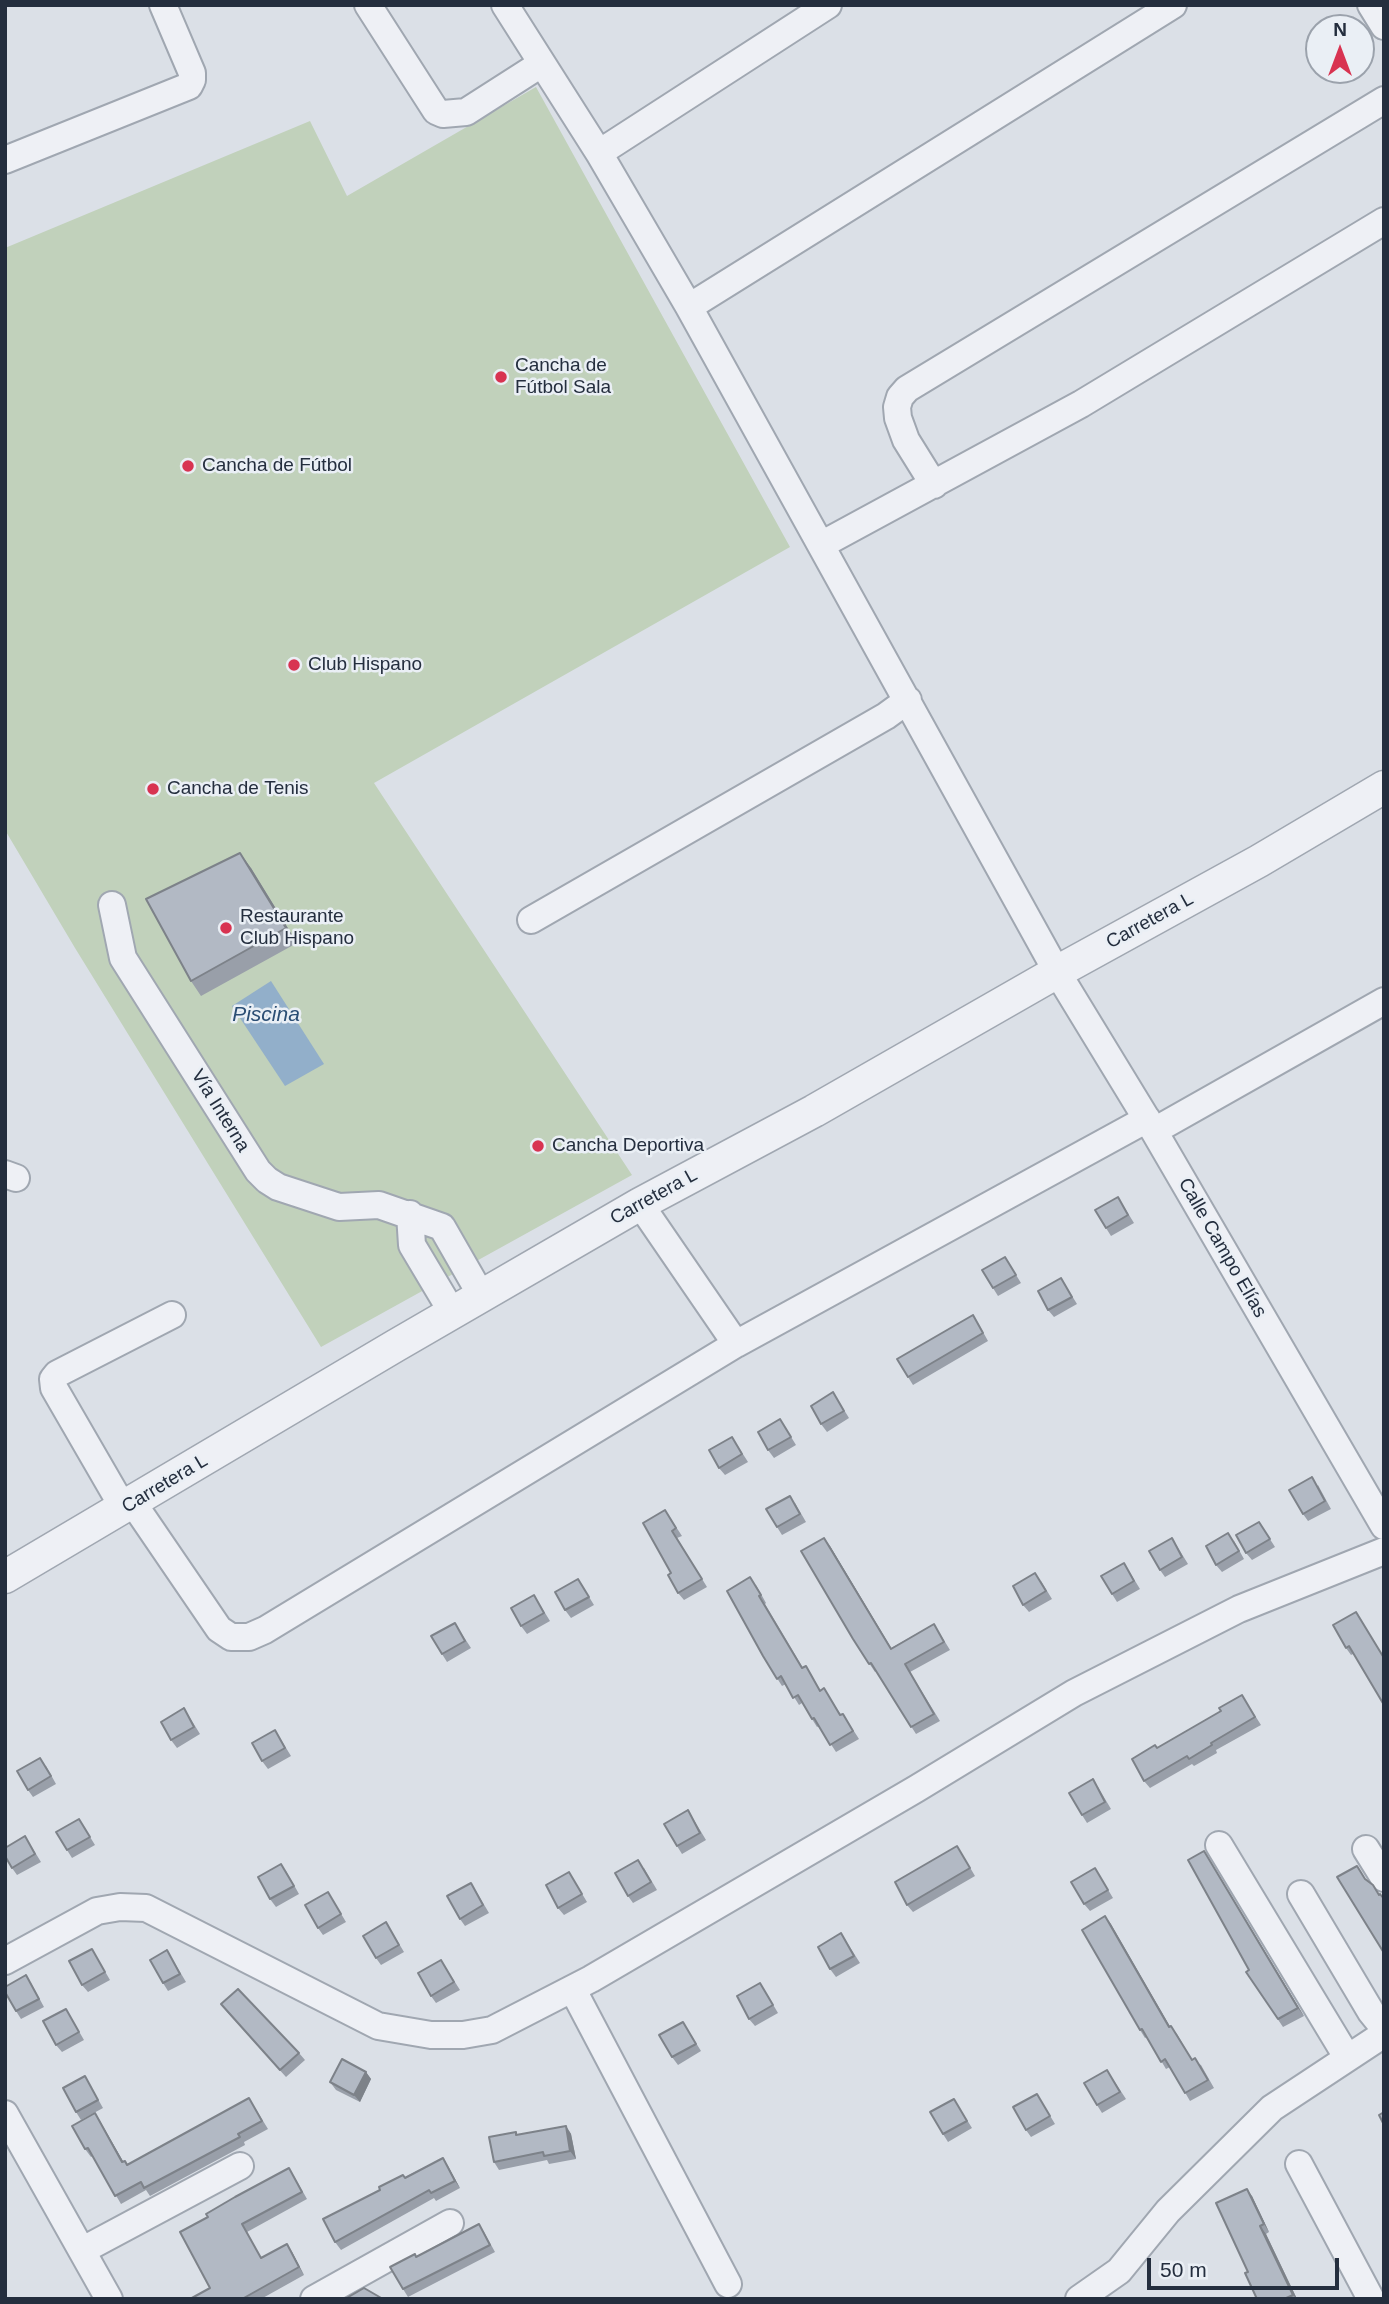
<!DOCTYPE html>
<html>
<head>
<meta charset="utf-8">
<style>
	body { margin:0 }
	#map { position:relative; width:1389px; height:2304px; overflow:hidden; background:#dbe0e7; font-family:Arial,sans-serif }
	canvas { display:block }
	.frame { position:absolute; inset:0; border:7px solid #242e3e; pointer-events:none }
	.north { position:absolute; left:1305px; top:14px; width:70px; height:70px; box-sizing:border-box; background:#eaeff5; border:2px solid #9ba2ac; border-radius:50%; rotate:0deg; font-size:19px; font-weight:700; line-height:28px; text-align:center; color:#242e3e }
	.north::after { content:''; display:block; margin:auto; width:24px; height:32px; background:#d83351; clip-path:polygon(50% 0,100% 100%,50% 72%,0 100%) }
	.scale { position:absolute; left:1147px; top:2258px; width:192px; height:32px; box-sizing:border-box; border:4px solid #242e3e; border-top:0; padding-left:9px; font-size:21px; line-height:24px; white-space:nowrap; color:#242e3e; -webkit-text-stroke:5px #eaeff5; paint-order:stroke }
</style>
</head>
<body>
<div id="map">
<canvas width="1389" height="2304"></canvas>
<div class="frame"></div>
<div class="north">N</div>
<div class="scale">50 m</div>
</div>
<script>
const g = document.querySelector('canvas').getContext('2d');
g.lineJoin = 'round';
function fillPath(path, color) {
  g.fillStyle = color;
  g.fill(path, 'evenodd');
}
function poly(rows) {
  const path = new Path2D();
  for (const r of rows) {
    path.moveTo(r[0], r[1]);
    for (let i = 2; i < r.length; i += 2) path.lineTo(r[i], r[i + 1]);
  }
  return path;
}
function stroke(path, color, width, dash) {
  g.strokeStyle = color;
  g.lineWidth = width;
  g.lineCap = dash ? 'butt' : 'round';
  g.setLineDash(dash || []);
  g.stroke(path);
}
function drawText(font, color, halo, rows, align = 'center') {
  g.font = font + ' Arial,sans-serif';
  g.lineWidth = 5;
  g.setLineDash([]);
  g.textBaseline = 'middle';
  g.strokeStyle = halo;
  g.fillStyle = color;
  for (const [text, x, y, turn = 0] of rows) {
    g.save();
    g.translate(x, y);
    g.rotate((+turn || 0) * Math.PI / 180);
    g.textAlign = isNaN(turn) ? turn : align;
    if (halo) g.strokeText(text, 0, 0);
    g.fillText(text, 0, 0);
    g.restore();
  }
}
fillPath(poly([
	[536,87,790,547,374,783,632,1175,321,1347,75,948,5,830,5,248,310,121,347,196]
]), '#c1d1bb');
fillPath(poly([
	[271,981,324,1064,285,1086,232,1006]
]), '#92afca');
const minor = poly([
	[368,5,436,111,443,114,466,112,541,64],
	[505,5,599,153,689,307,1057,972,1154,1131,1384,1526],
	[1371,5,1384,26],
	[599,153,828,5],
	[5,160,189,86,192,80,192,73,163,5],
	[689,307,1173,5],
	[934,485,906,440,898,418,897,407,900,397,907,389,1384,100],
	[821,545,1081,404,1384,221],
	[112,905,123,958,258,1171,267,1180,278,1187,339,1207,379,1205,442,1227,481,1295],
	[531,920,886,716,908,700],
	[1154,1131,1384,1001],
	[5,1174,16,1178],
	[640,1204,736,1344],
	[410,1214,412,1245,452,1312],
	[133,1503,219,1629,231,1637,249,1637,265,1630,736,1344,1147,1119],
	[124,1509,54,1388,53,1379,57,1374,172,1315],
	[1219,1845,1347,2057],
	[1366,1849,1384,1878],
	[1301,1894,1371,2012,1384,2028],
	[5,1961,97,1911,120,1907,146,1908,378,2026,431,2035,463,2035,492,2030,591,1979,916,1789,1074,1693,1239,1609,1384,1551],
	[573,1990,728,2284],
	[5,2114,109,2299],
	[1299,2164,1371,2299],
	[83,2250,240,2166],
	[314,2299,450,2223],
	[1079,2299,1119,2271,1168,2211,1272,2108,1384,2034]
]);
const tertiary = poly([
	[5,1577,395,1346,640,1204,814,1111,1057,972,1259,861,1384,787]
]);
stroke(minor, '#a0a7b1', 30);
stroke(tertiary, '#a0a7b1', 35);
stroke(minor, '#eef0f5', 26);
stroke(tertiary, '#eef0f5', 32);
fillPath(poly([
	[251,868,297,943,201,996,191,981],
	[1123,1205,1134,1223,1111,1236,1106,1228],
	[1005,1257,1021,1283,998,1296,993,1288],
	[1061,1278,1077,1304,1054,1317,1048,1310],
	[978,1323,988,1341,913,1385,908,1377],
	[833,1392,849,1418,827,1432,821,1424],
	[780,1419,796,1445,774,1458,768,1450],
	[732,1437,748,1462,725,1475,719,1468],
	[1318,1485,1331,1509,1308,1521,1303,1514],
	[795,1503,806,1522,782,1535,777,1527],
	[665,1510,682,1536,677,1538,707,1587,684,1600,678,1593,671,1573],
	[1259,1522,1275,1547,1252,1560,1246,1553],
	[1234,1541,1244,1559,1222,1572,1216,1565],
	[830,1546,891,1648,934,1624,950,1650,910,1672,940,1721,916,1734,876,1671,875,1672,853,1639],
	[1177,1546,1188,1564,1165,1577,1160,1570],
	[1129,1571,1140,1589,1117,1602,1112,1594],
	[1041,1581,1052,1599,1029,1612,1023,1605],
	[756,1585,766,1603,765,1604,803,1668,811,1674,820,1690,824,1688,841,1715,843,1714,859,1739,836,1752,819,1726,817,1727,802,1703,799,1705,786,1684,782,1686,763,1656],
	[583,1587,594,1605,571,1618,565,1610],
	[534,1595,550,1621,527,1634,521,1626],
	[1362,1620,1353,1654,1351,1655,1346,1648],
	[460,1631,471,1648,447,1662,442,1654],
	[1242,1695,1261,1725,1216,1750,1217,1753,1194,1766,1192,1764,1150,1788,1144,1781,1157,1748,1221,1711],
	[184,1708,200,1734,177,1748,171,1740],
	[280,1738,291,1756,268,1769,262,1761],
	[46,1766,56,1784,33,1797,28,1790],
	[1098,1787,1111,1809,1087,1823,1082,1815],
	[688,1810,706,1840,682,1854,677,1846],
	[79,1819,95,1845,72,1858,67,1850],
	[25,1836,41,1862,17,1875,12,1868],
	[962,1854,975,1876,913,1912,907,1905],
	[1209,1859,1304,2016,1283,2027,1246,1972,1249,1970],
	[644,1868,657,1890,633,1903,628,1896],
	[1095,1868,1113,1898,1090,1911,1084,1904],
	[286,1871,299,1894,276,1907,270,1899],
	[569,1872,587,1902,564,1915,558,1908],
	[476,1891,489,1913,465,1926,460,1919],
	[328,1892,346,1922,323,1935,318,1928],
	[1105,1916,1170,2027,1177,2034,1192,2060,1201,2065,1214,2088,1190,2101,1170,2067,1166,2069,1147,2037,1145,2038,1140,2030],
	[386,1922,404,1952,381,1965,376,1958],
	[841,1933,860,1963,836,1977,830,1969],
	[92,1949,110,1980,88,1992,82,1985],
	[167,1950,186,1982,168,1991,163,1983],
	[441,1960,460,1990,436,2003,431,1996],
	[31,1983,44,2007,21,2019,16,2011],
	[765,1991,778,2013,755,2026,749,2019],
	[221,2004,299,2053,305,2060,286,2077,227,2012],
	[66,2009,84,2040,62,2052,56,2045],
	[683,2022,701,2051,678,2065,672,2057],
	[1107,2070,1126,2099,1102,2113,1097,2105],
	[366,2072,371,2079,360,2102,336,2090,330,2082],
	[85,2076,103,2108,81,2120,76,2112],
	[1037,2094,1055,2124,1031,2137,1026,2130],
	[249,2098,268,2129,244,2142,245,2145,150,2196,146,2190,121,2204,93,2156,91,2157,85,2149,95,2113,123,2161,128,2165],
	[954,2099,972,2128,948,2142,943,2134],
	[566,2126,571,2134,576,2159,549,2164,547,2160,499,2170,494,2162,516,2132,518,2135],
	[443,2158,460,2188,436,2201,434,2198,341,2250,335,2242,405,2177],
	[294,2176,307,2199,247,2232,261,2258,287,2244,292,2252,304,2275,261,2299,190,2299,210,2288,180,2232],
	[1252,2196,1269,2232,1266,2234,1297,2299,1257,2299,1248,2272],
	[484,2232,495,2252,408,2297,403,2289,416,2256]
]), '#999fa9');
fillPath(poly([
	[240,853,251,868,297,943,286,928],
	[824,1538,830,1546,896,1656,891,1649],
	[1204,1851,1209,1859,1304,2016,1298,2008],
	[1105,1916,1111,1924,1175,2035,1169,2027],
	[366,2072,371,2079,360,2102,354,2095],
	[95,2113,100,2121,128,2170,122,2162],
	[566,2126,571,2134,576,2159,570,2151],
	[443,2158,448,2166,460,2188,455,2181],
	[1247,2189,1252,2196,1269,2232,1264,2224],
	[1260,2226,1266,2234,1297,2299,1293,2295],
	[287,2244,292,2252,304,2275,299,2267]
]), '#7d8289');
const building = poly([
	[240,853,286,928,191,981,146,899,240,853],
	[1118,1197,1128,1215,1106,1228,1095,1210,1118,1197],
	[1005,1257,1016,1275,993,1288,982,1270,1005,1257],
	[1061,1278,1072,1297,1048,1310,1038,1291,1061,1278],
	[973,1315,983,1333,908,1377,897,1359,973,1315],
	[833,1392,844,1411,821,1424,811,1406,833,1392],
	[780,1419,791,1437,768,1450,758,1432,780,1419],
	[732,1437,742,1454,719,1468,709,1450,732,1437],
	[1312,1477,1325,1501,1303,1514,1289,1490,1312,1477],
	[790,1496,800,1514,777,1527,766,1509,790,1496],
	[665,1510,676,1528,672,1531,702,1579,678,1593,668,1575,671,1573,643,1523,665,1510],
	[1259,1522,1270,1539,1246,1553,1236,1535,1259,1522],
	[1228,1533,1239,1551,1216,1565,1206,1546,1228,1533],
	[824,1538,891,1649,934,1624,944,1642,905,1664,934,1714,911,1727,871,1663,869,1664,853,1639,801,1551,824,1538],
	[1172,1538,1182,1557,1160,1570,1149,1551,1172,1538],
	[1124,1563,1134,1581,1112,1594,1101,1576,1124,1563],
	[1035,1573,1046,1591,1023,1605,1013,1586,1035,1573],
	[750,1577,761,1595,759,1596,802,1668,806,1666,820,1691,824,1688,840,1715,843,1714,853,1731,830,1745,814,1718,812,1719,798,1695,793,1698,781,1676,777,1679,763,1656,727,1591,750,1577],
	[578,1579,589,1597,565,1610,555,1592,578,1579],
	[534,1595,544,1613,521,1626,511,1608,534,1595],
	[1356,1612,1384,1658,1384,1705,1349,1646,1346,1648,1333,1625,1356,1612],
	[455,1623,465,1641,442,1654,431,1636,455,1623],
	[1242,1695,1255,1717,1211,1743,1212,1745,1189,1759,1187,1756,1144,1781,1132,1759,1155,1745,1157,1748,1221,1711,1219,1708,1242,1695],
	[184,1708,194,1727,171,1740,161,1722,184,1708],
	[275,1730,285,1748,262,1761,252,1743,275,1730],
	[40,1758,51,1776,28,1790,17,1771,40,1758],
	[1093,1779,1105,1802,1082,1815,1069,1793,1093,1779],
	[688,1810,700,1833,677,1846,664,1824,688,1810],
	[79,1819,90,1837,67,1850,56,1832,79,1819],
	[25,1836,35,1854,12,1868,5,1856,5,1848,25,1836],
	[957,1846,970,1868,907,1905,895,1882,957,1846],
	[1204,1851,1298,2008,1278,2019,1246,1972,1249,1970,1188,1860,1204,1851],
	[638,1860,651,1882,628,1896,615,1873,638,1860],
	[281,1864,294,1886,270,1899,258,1877,281,1864],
	[1357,1866,1365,1879,1373,1885,1379,1895,1380,1894,1384,1899,1384,1953,1337,1877,1357,1866],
	[1095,1868,1108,1890,1084,1904,1071,1882,1095,1868],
	[569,1872,582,1894,558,1908,546,1885,569,1872],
	[471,1883,483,1905,460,1919,447,1896,471,1883],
	[328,1892,341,1914,318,1928,305,1905,328,1892],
	[1105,1916,1169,2027,1171,2026,1192,2060,1195,2058,1208,2080,1185,2093,1165,2059,1161,2062,1142,2029,1140,2030,1082,1930,1105,1916],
	[386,1922,399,1945,376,1958,363,1936,386,1922],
	[841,1933,854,1956,830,1969,818,1947,841,1933],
	[92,1949,105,1972,82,1985,69,1961,92,1949],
	[167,1950,180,1974,163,1983,150,1960,167,1950],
	[441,1960,454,1982,431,1996,418,1973,441,1960],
	[26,1975,39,1999,16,2011,5,1992,5,1987,26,1975],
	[760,1983,773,2005,749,2019,737,1996,760,1983],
	[238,1989,299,2053,280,2070,221,2004,238,1989],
	[66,2009,79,2032,56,2045,43,2021,66,2009],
	[683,2022,696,2044,672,2057,659,2035,683,2022],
	[342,2059,366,2072,354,2095,330,2082,342,2059],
	[1107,2070,1120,2092,1097,2105,1084,2083,1107,2070],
	[85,2076,98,2100,76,2112,63,2088,85,2076],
	[1037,2094,1050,2116,1026,2130,1013,2107,1037,2094],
	[249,2098,262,2121,238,2134,240,2137,144,2188,141,2182,115,2196,88,2148,85,2149,72,2126,95,2113,122,2162,125,2161,127,2165,249,2098],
	[954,2099,967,2121,943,2134,930,2112,954,2099],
	[1384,2112,1384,2125,1379,2115,1384,2112],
	[566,2126,570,2151,544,2156,543,2152,494,2162,489,2137,516,2132,516,2135,566,2126],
	[443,2158,455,2181,431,2193,429,2190,335,2242,323,2219,380,2190,379,2187,403,2175,405,2178,443,2158],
	[289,2168,302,2192,242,2224,261,2258,287,2244,299,2267,242,2299,190,2299,210,2288,180,2232,208,2217,206,2214,235,2197,289,2168],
	[1247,2189,1264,2224,1260,2226,1293,2295,1284,2299,1257,2299,1245,2273,1248,2272,1216,2203,1247,2189],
	[479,2224,490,2245,403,2289,390,2267,415,2254,416,2257,479,2224],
	[364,2288,383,2299,345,2299,364,2288]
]);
fillPath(building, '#b2b9c4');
stroke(building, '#7d8289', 2);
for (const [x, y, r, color] of [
	[501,377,7,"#d83351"],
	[188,466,7,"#d83351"],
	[294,665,7,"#d83351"],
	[153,789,7,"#d83351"],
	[226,928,7,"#d83351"],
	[538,1146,7,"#d83351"]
]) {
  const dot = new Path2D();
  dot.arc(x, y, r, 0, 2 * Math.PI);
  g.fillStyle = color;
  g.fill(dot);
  stroke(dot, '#eaeff5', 2.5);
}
drawText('19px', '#242e3e', '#eaeff5', [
	["Cancha de",515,366],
	["Fútbol Sala",515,388],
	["Cancha de Fútbol",202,466],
	["Club Hispano",308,665],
	["Cancha de Tenis",167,789],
	["Restaurante",240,917],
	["Club Hispano",240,939],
	["Cancha Deportiva",552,1146]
], 'left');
drawText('19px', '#242e3e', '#eaeff5', [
	["Carretera L",1150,921,-29],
	["Vía Interna",220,1111,58],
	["Carretera L",654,1197,-29],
	["Calle Campo Elías",1222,1248,60],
	["Carretera L",165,1484,-31]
]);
drawText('italic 21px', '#2b4e74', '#eaeff5', [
	["Piscina",266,1015]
]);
</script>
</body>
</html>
